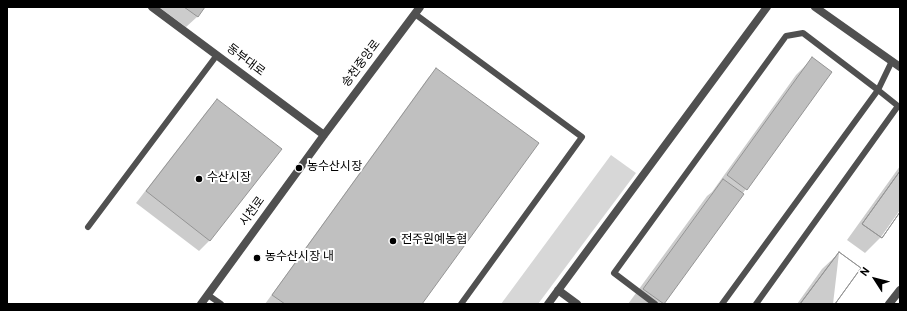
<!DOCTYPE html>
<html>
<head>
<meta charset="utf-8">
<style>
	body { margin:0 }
	#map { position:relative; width:907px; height:311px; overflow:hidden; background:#fff; font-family:Overpass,sans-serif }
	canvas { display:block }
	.frame { position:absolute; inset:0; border:8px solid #000; pointer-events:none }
	.north { position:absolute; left:855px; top:259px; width:40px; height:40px; -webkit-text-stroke:3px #fff; paint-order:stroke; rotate:306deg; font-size:11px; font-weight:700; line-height:16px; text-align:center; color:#000 }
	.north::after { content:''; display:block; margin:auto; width:14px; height:18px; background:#000; clip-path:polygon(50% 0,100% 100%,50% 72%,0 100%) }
</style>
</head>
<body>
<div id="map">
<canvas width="907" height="311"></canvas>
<div class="frame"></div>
<div class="north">N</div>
</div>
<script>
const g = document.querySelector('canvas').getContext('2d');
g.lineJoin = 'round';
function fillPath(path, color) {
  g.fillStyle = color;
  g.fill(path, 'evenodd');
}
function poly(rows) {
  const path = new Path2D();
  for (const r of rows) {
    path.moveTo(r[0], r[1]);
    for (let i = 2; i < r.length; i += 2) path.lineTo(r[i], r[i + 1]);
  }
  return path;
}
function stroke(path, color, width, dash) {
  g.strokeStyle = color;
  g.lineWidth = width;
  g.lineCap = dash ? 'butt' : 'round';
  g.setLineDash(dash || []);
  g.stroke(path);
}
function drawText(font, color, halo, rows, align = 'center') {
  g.font = font + ' Overpass,"Noto Sans KR",sans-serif';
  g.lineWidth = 4;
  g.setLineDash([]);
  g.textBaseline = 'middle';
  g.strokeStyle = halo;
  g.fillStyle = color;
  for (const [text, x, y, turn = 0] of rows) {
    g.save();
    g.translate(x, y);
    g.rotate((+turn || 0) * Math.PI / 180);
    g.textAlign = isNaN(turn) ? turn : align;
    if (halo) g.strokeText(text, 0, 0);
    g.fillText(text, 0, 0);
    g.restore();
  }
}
fillPath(poly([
	[611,155,636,173,538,304,501,304]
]), '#d7d7d7');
fillPath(poly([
	[159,7,204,7,197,17,186,27],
	[812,59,746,189,742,194,663,303,662,304,628,304,707,196,712,192,796,75],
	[436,70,421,304,265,304,428,78],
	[217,100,280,149,209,241,199,251,136,203,207,111],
	[900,166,900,210,881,237,865,253,847,240],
	[839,253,833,304,797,304,822,269]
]), '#0003');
const building = poly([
	[184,7,205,7,198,17,184,7],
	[812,57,832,72,747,190,727,175,812,57],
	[436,68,539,143,422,304,285,304,272,295,436,68],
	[217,99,282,149,210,241,146,191,217,99],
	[900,171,900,212,882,238,862,224,900,171],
	[900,171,900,212,882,238,862,224,900,171],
	[723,179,744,194,664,304,643,289,723,179],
	[839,252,861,268,835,304,800,304,839,252],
	[839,252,861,268,835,304,800,304,839,252]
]);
fillPath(building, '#c0c0c0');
stroke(building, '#949494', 1);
stroke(poly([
	[415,14,582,137,461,304],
	[88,227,217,55],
	[208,295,221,304],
	[655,304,614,273,786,36,803,33,878,90,722,304],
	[756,304,898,106,878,90,892,61]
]), '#505050', 6);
stroke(poly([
	[152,7,324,135],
	[815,7,900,67],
	[558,290,577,304],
	[201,304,324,135,420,7],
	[548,304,767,7],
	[889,304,900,290]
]), '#505050', 8);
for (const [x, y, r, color] of [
	[299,168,4,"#000"],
	[199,179,4,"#000"],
	[393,241,4,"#000"],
	[257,258,4,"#000"]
]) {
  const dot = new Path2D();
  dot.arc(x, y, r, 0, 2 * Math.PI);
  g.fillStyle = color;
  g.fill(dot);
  stroke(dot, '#fff', 1.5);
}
drawText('12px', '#000', '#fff', [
	["동부대로",245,61,37],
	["송천중앙로",362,64,-53],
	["시천로",253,212,-54]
]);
drawText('12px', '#000', '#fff', [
	["농수산시장",307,168],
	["수산시장",207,179],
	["전주원예농협",401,241],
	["농수산시장 내",265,258]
], 'left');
</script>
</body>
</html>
